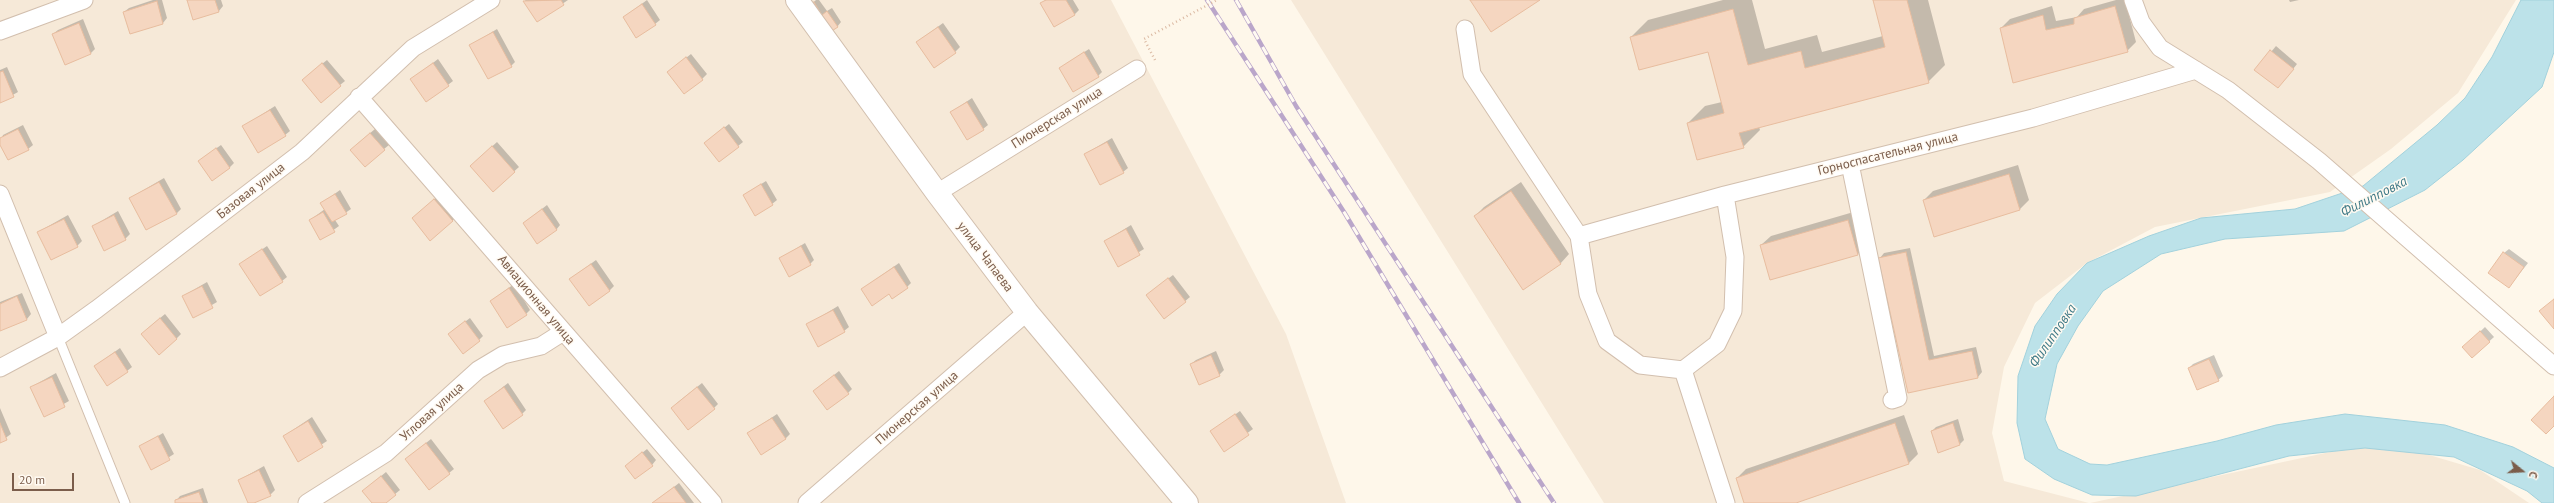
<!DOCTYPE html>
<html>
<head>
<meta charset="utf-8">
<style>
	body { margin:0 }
	#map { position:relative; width:2554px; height:503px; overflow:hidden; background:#fef7ea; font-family:"PT Sans",sans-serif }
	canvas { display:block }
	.north { position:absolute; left:2502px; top:451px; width:40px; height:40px; -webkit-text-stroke:3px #fffaf2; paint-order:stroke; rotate:108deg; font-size:11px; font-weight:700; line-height:16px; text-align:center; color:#7b5d4b }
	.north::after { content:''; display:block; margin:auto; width:14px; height:18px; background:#7b5d4b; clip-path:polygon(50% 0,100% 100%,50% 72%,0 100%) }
	.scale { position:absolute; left:12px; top:473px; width:62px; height:18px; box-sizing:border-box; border:2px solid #7b5d4b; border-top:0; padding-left:5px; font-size:12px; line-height:14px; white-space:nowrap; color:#7b5d4b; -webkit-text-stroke:3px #fffaf2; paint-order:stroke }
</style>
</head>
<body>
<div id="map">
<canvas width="2554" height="503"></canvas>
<div class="north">С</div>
<div class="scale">20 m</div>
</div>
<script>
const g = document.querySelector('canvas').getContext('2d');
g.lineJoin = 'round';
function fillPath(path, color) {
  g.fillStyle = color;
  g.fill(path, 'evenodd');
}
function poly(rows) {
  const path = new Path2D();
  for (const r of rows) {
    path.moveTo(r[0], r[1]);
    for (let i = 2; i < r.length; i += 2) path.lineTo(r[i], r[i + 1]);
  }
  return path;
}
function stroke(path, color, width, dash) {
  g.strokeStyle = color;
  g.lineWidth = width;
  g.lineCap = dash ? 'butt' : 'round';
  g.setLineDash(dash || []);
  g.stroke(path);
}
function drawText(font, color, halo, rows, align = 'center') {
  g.font = font + ' "PT Sans",sans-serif';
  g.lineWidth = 3;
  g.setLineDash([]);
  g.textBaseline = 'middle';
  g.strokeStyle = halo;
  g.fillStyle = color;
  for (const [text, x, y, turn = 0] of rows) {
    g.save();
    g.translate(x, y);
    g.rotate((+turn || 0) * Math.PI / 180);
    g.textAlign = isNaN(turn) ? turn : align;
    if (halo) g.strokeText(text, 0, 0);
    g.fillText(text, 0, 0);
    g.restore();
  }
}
fillPath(poly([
	[0,0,1111,0,1286,334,1346,503,0,503],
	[1291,0,2516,0,2458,93,2391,149,2330,192,2155,227,2087,263,2035,303,2004,367,1992,433,2004,481,2089,503,1604,503],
	[2402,447,2480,470,2529,503,2090,503,2349,448]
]), '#f6e9d8');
const water = poly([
	[2521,0,2554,0,2554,52,2542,87,2463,160,2425,190,2344,231,2225,239,2161,254,2103,291,2078,326,2057,364,2045,419,2058,449,2090,464,2107,465,2217,441,2276,425,2345,414,2445,425,2513,447,2554,468,2554,503,2542,503,2527,491,2454,457,2365,448,2289,456,2136,496,2092,495,2054,479,2025,459,2017,423,2018,376,2035,326,2057,294,2087,263,2149,236,2201,218,2295,209,2363,186,2437,125,2465,98,2492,57,2521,0]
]);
fillPath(water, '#bce2e9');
stroke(water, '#a2d1dc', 1);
fillPath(poly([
	[153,0,162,0,167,18,163,23,131,33,124,12,129,8],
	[188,0,221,0,223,6,219,11,194,19],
	[525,0,568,0,537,21],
	[647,0,660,20,655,24,624,17],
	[816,0,819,0,827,11,832,8,841,22,837,27,807,8],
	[1045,0,1073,0,1079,10,1074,15,1042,4],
	[1723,0,1752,0,1765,49,1817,35,1822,52,1883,36,1874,0,1928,0,1945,65,1928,82,1759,127,1760,130,1743,147,1688,123,1705,106,1722,102,1708,51,1631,37,1648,20],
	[2116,0,2125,0,2136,42,2127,51,2001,28,2010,19,2052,6,2056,21,2077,17,2084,9],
	[2289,0,2299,0,2290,2],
	[83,19,95,49,91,53,66,64,53,34,58,30],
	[943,23,960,47,955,52,917,42],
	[497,29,515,62,511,66,471,45],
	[2276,46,2297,64,2282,83,2256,70],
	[1089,49,1102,72,1098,76,1060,68],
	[691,54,707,74,702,79,668,72],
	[438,59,453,81,427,101,412,79],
	[327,60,345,81,340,85,307,76],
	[7,67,18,92,0,102,0,70],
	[972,98,988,125,983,129,951,112],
	[275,106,290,131,285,135,244,126],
	[729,124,743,142,738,146,705,143],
	[23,125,33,145,28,149,0,143,3,135],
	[375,129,389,145,384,149,356,145],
	[1112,138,1128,168,1123,172,1085,154],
	[497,142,519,167,493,190,476,161],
	[221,145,234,163,229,168,204,157],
	[2018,165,2029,200,2020,209,1924,200,1933,191],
	[164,178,181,209,176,214,130,198],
	[766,181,777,200,772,204,744,195],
	[1521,182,1569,254,1560,264,1475,216,1484,207],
	[340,190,351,209,335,220,339,226,321,239,310,220,325,209,322,203],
	[439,195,457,216,452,221,418,214],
	[547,205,560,225,556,230,524,223],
	[118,211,130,234,125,239,93,226],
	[1857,211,1867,245,1858,254,1761,245,1771,236],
	[68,215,82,241,77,246,38,232],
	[1131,225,1144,249,1118,265,1105,241],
	[805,243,814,260,810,264,781,258],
	[267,246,287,277,282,281,241,264],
	[1910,248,1934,356,1976,347,1982,372,1978,377,1909,392,1880,258,1884,253],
	[2509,249,2528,263,2509,287,2504,253],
	[596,260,614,286,609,291,570,279],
	[899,263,911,283,907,287,889,293,862,289],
	[1173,275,1190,297,1165,318,1152,291],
	[207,282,217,302,193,316,183,296],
	[514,284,530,310,526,314,491,301],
	[22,293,31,314,27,319,0,330,0,302],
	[838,306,849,327,844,331,807,325],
	[165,314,181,334,176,339,147,329],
	[470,318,483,336,479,340,449,334],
	[2485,327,2494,337,2472,357,2468,343],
	[120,348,132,367,127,371,95,366],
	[1216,351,1224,370,1219,375,1191,364,1196,360],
	[2214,355,2223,376,2218,380,2189,368,2193,364],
	[839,371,852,389,848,393,819,387],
	[56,373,69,401,44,415,31,387],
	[508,383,526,410,522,414,485,401],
	[702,383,718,404,714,408,677,403],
	[0,408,11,434,0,442],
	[1240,411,1253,429,1224,450,1211,432],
	[777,414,790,434,785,439,749,433],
	[1904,415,1918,454,1908,464,1793,503,1745,503,1737,478,1746,469],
	[312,417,327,441,298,460,284,436],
	[1958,419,1964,440,1960,444,1938,451,1932,431,1936,427],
	[163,433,174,454,152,468,141,446],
	[431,439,454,469,449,473,406,459],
	[647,449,656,460,652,465,631,462],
	[264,466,275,490,270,495,250,503,239,480],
	[386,472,400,490,384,503,373,503,368,487],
	[679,483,694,503,653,503,656,501],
	[203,488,208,503,177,503,176,501,180,496]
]), '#0003');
const building = poly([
	[187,0,215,0,219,12,193,20,187,0],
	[561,0,564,5,537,22,523,1,561,0],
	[1046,0,1066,0,1075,15,1054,27,1040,3,1046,0],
	[1470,0,1540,0,1491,32,1470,0],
	[1873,0,1907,0,1929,83,1739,133,1744,148,1697,160,1687,123,1724,113,1708,52,1639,70,1630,37,1733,9,1748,65,1801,51,1805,68,1885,47,1873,0],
	[157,1,163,24,130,34,123,12,157,1],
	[814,2,822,15,827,11,838,27,824,36,805,8,814,2],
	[642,4,656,25,636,38,623,17,642,4],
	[2115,6,2128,52,2013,83,2000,28,2043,15,2046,30,2074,24,2074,18,2115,6],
	[79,23,91,54,65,65,52,34,79,23],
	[938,27,956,53,934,68,916,42,938,27],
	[493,32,512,67,488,79,469,45,493,32],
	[2270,50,2294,69,2278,88,2254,70,2270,50],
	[1084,52,1099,77,1073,92,1059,68,1084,52],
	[686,57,703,80,684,94,667,72,686,57],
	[322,63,341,86,321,103,302,80,322,63],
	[433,63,449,86,426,102,410,79,433,63],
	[3,71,14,97,0,103,0,72,3,71],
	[967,102,984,130,967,140,950,112,967,102],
	[270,110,286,136,258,153,242,126,270,110],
	[724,127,739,147,719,162,704,143,724,127],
	[18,129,29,150,8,160,0,145,0,138,18,129],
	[370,133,385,150,365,167,350,150,370,133],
	[1107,142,1124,173,1100,185,1084,154,1107,142],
	[492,146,515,172,493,192,470,166,492,146],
	[216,148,230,168,212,181,198,161,216,148],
	[2009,174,2020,210,1934,237,1923,200,2009,174],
	[159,182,177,214,146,230,129,198,159,182],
	[761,184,773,205,755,216,743,195,761,184],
	[1511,191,1561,264,1523,290,1474,216,1511,191],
	[335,194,347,214,332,222,320,203,335,194],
	[434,199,453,221,430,241,412,218,434,199],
	[542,209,557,230,537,244,523,223,542,209],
	[323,212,335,232,320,240,309,220,323,212],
	[114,215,126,240,104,251,92,226,114,215],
	[64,219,78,247,51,260,37,232,64,219],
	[1848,220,1858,255,1770,280,1760,245,1848,220],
	[1126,229,1140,255,1118,267,1104,241,1126,229],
	[801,246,811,265,789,277,779,258,801,246],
	[262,249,283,282,260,296,239,264,262,249],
	[1906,252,1929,360,1972,351,1978,378,1908,393,1878,258,1906,252],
	[2503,252,2524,267,2509,288,2488,273,2503,252],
	[591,264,610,291,589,306,569,279,591,264],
	[894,267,908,288,892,299,889,294,872,306,861,289,894,267],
	[1168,278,1186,302,1164,319,1146,295,1168,278],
	[202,286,213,308,193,318,182,296,202,286],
	[509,288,527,315,507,328,490,301,509,288],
	[17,296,27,320,0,331,0,304,17,296],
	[2554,299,2554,329,2539,311,2554,299],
	[833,310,845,332,818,347,806,324,833,310],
	[160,318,177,339,159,355,141,334,160,318],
	[465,321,480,341,463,354,448,334,465,321],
	[2480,331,2490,342,2472,358,2462,347,2480,331],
	[115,352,128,372,107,386,94,366,115,352],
	[1211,355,1220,376,1199,385,1190,364,1211,355],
	[2209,359,2219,381,2197,390,2188,368,2209,359],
	[834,375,849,394,827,410,813,391,834,375],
	[52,377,65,407,44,417,30,387,52,377],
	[504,387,523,415,503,429,484,401,504,387],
	[697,387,715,409,688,430,671,408,697,387],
	[2554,396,2554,426,2546,434,2531,420,2554,396],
	[1235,414,1249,435,1224,452,1210,431,1235,414],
	[772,418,786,439,761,455,747,433,772,418],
	[308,421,323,447,298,462,283,436,308,421],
	[0,423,7,440,0,443,0,423],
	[1895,423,1909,464,1796,503,1744,503,1736,478,1895,423],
	[1953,423,1960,445,1938,453,1931,431,1953,423],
	[158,436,170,460,151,470,139,446,158,436],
	[426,443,450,474,429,490,405,459,426,443],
	[642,452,653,466,635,479,625,466,642,452],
	[259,470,271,496,254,503,248,503,238,480,259,470],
	[381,476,396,495,386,503,372,503,362,491,381,476],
	[674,487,686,503,652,503,674,487],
	[199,492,203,503,175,503,175,500,199,492]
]);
fillPath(building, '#f5d6c0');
stroke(building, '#e8bd9f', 1);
const service = poly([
	[58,337,125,503]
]);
const minor = poly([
	[2133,0,2141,22,2160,48,2228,90,2319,161,2554,366],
	[1465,29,1472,74,1579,236,1588,294,1607,341,1640,365,1683,370,1717,344,1733,311,1735,257,1725,195],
	[0,31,84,0],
	[359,97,713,503],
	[1850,164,1898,398,1892,400],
	[937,193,1137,69],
	[0,194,58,337],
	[1579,236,1725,195,2033,118,2196,70],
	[0,368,58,337,97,309,302,152,413,48,491,0],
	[1683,370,1726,503],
	[307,503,386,453,478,370,503,355,541,346,563,332],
	[807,503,1027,312]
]);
const tertiary = poly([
	[797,0,937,193,1027,312,1187,503]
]);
stroke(service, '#d2bfae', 11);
stroke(minor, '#d2bfae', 19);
stroke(tertiary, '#d2bfae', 24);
stroke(service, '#fff', 9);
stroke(minor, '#fff', 17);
stroke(tertiary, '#fff', 22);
const rail = poly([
	[1207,0,1344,212,1519,503],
	[1236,0,1296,106,1554,503]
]);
stroke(rail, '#baa6ca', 4.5);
stroke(rail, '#fffaf2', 3, [9]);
stroke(poly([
	[1155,60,1144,39,1217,0]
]), '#dbb9a2', 2.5, [1, 3]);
drawText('13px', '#7b5d4b', '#fffaf2', [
	["Пионерская улица",1057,118,-32],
	["Горноспасательная улица",1888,154,-14],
	["Базовая улица",251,191,-38],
	["улица Чапаева",985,257,53],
	["Авиационная улица",536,300,50],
	["Пионерская улица",917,408,-41],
	["Угловая улица",432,412,-42]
]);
drawText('italic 14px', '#3f7a87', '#fffaf2', [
	["Филипповка",2374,197,-27],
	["Филипповка",2053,336,-56]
]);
</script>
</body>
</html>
